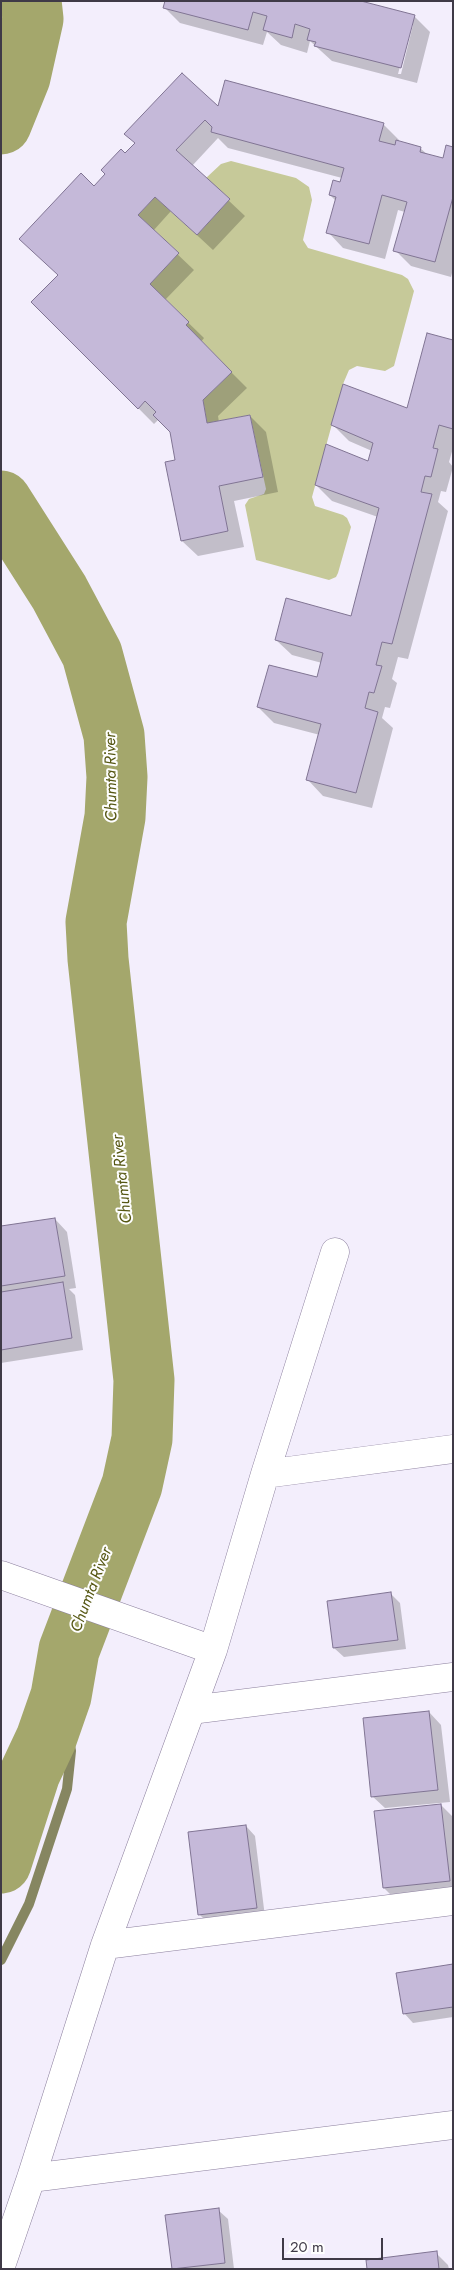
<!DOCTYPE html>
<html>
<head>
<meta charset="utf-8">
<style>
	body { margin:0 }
	#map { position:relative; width:454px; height:2270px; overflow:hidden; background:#f3eefc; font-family:Jost,sans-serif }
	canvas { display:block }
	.frame { position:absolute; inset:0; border:2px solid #3f3a47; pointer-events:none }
	.scale { position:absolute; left:282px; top:2238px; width:101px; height:22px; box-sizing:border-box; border:2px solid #3f3a47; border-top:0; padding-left:6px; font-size:15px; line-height:18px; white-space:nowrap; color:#3f3a47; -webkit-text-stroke:4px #fefefe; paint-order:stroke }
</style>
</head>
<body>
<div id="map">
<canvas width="454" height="2270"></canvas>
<div class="frame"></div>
<div class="scale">20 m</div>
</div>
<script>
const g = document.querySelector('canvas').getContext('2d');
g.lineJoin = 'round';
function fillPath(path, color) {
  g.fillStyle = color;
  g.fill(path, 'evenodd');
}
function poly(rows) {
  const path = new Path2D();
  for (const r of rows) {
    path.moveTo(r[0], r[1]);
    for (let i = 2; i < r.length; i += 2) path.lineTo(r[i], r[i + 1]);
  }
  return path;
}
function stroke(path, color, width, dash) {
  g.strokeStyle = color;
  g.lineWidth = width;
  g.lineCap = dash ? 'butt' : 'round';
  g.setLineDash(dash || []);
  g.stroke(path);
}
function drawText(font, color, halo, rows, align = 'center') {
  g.font = font + ' Jost,sans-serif';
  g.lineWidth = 4;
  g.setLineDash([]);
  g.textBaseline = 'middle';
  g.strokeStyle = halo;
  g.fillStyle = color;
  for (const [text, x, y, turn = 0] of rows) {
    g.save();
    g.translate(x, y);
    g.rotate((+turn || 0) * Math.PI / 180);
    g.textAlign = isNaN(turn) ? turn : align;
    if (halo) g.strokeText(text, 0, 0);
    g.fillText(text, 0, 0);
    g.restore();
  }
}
fillPath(poly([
	[231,161,296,178,309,187,312,200,303,240,308,248,402,275,408,279,414,291,394,366,385,371,357,366,349,370,343,384,312,497,315,506,343,515,347,518,351,527,338,573,336,577,329,580,256,560,245,505,249,499,264,494,266,489,250,415,207,423,203,400,232,372,186,325,189,322,150,284,179,253,138,215,155,197,197,235,230,199,206,178,221,164]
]), '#c6c999');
fillPath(poly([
	[165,8,414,16,430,32,417,83,332,61,310,41,307,53,281,45,267,32,263,45,180,23],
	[411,25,413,25,401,74,398,74],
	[218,109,383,124,399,140,399,142,420,148,428,155,444,159,453,148,453,269,451,277,411,266,395,250,405,212,398,210,385,259,343,248,328,232,336,201,330,195,341,183,342,178,228,148,218,138,192,166,245,216,213,250,171,211,153,231,194,270,165,300,204,338,201,342,247,388,218,416,219,422,250,416,266,432,278,492,234,501,244,547,198,556,182,541,177,461,171,432,159,419,154,424,33,302,59,276,95,187,125,155],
	[453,341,453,448,449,462,453,467,446,492,441,491,438,502,448,511,408,659,398,657,392,679,397,683,390,708,385,707,382,718,393,728,372,808,323,796,308,780,320,735,274,723,258,707,317,679,322,663,292,655,276,640,351,617,378,517,332,501,316,485,369,463,372,451,349,441,333,425,408,409],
	[55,1219,67,1232,76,1288,69,1289,75,1295,83,1350,1,1363,1,1228],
	[391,1594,400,1603,406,1649,344,1657,334,1648],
	[429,1712,441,1725,450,1802,385,1808,372,1796],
	[441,1805,453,1817,453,1894,396,1900,384,1888],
	[246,1826,255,1836,265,1917,209,1924,199,1914],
	[453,1966,453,2017,413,2023,404,2013],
	[218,2210,228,2219,234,2269,173,2269],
	[436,2253,448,2265,449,2269,368,2269]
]), '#0003');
stroke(poly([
	[1,1960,29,1904,67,1789,71,1751,61,1696]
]), '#868661', 10);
stroke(poly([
	[1,124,20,77,33,19,31,1],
	[1,501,59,592,92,654,114,735,117,777,115,817,96,922,98,959,144,1380,142,1439,132,1485,69,1650,61,1696,46,1739,30,1773,1,1863]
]), '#a4a76c', 61);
const building = poly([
	[165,1,361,1,415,15,401,68,314,46,316,42,307,40,310,29,295,24,292,38,263,30,267,16,253,12,248,30,163,8,165,1],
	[182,73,218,106,225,80,384,123,379,141,395,145,396,140,421,147,420,152,443,158,446,145,453,147,453,197,435,262,393,251,407,202,382,195,369,244,326,233,336,197,329,195,333,180,340,182,344,168,211,132,212,127,205,120,176,150,230,199,197,235,155,197,138,215,179,253,150,284,189,322,186,325,232,372,203,400,207,423,250,415,263,477,219,486,228,531,181,541,165,462,175,460,170,432,153,415,156,412,145,401,138,409,31,302,58,275,19,239,81,173,94,186,105,174,101,170,121,149,125,153,135,143,124,134,182,73],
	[427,333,453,340,453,429,439,425,433,448,438,449,431,477,425,476,421,492,432,494,392,644,382,642,376,665,382,666,374,693,369,692,365,708,378,712,356,793,306,780,321,724,257,707,269,665,317,677,323,653,275,640,286,598,351,616,379,508,315,485,326,444,368,461,373,443,331,425,343,384,407,408,427,333],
	[55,1218,65,1276,1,1286,1,1226,55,1218],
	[63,1282,72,1338,1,1350,1,1292,63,1282],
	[391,1592,398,1640,333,1648,327,1601,391,1592],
	[429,1711,438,1790,371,1797,363,1718,429,1711],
	[441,1804,450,1881,383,1888,374,1811,441,1804],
	[246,1825,257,1908,198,1915,188,1832,246,1825],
	[453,1964,453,2007,403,2014,396,1973,453,1964],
	[219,2208,225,2263,172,2269,165,2215,219,2208],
	[437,2251,439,2269,367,2269,366,2260,437,2251]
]);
fillPath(building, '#c5b9d9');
stroke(building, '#807493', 1);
const minor = poly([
	[265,1474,453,1449],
	[1,1575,213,1650],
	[191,1710,453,1677],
	[105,1945,453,1901],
	[31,2178,453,2125],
	[1,2266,31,2178,105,1945,213,1650,265,1474,335,1252]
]);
stroke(minor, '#8b7f9d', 29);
stroke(minor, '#fff', 28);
drawText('italic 16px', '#565713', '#fefefe', [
	["Chumta River",112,777,-91],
	["Chumta River",123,1179,-96],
	["Chumta River",92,1590,-69]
]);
</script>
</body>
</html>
